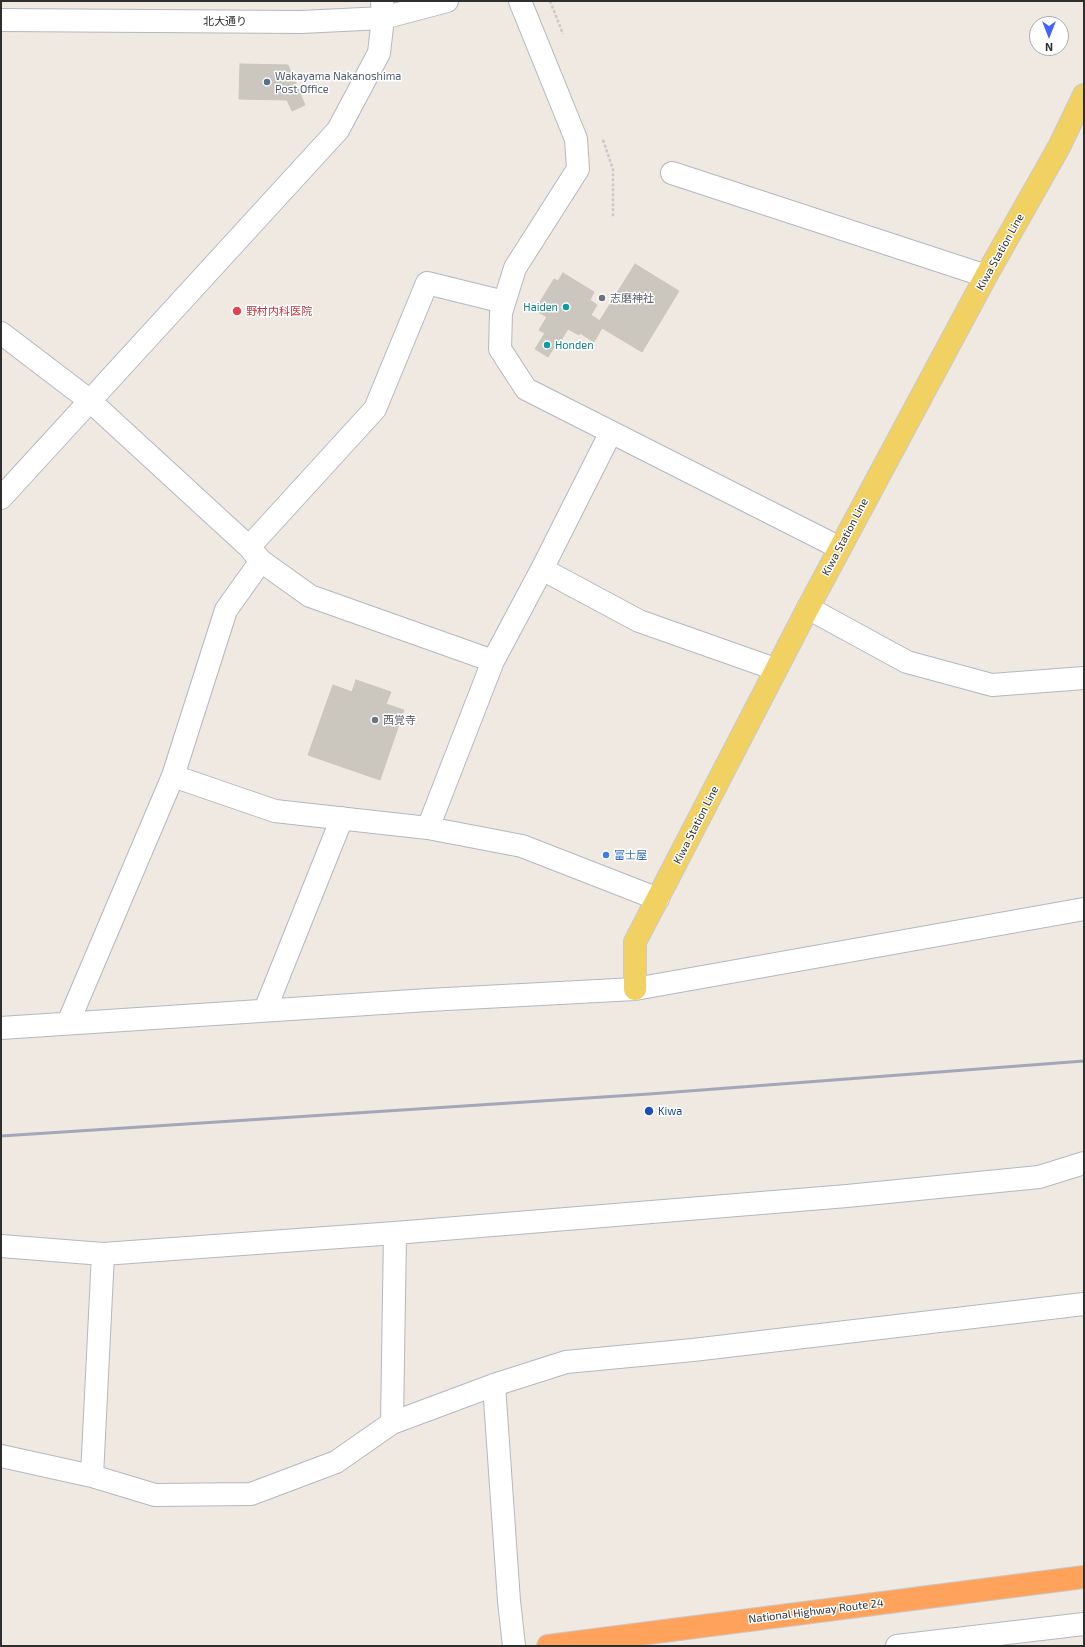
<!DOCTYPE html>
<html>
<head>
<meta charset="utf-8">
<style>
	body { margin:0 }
	#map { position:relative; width:1085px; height:1647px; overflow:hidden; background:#efe9e1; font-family:"Exo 2",sans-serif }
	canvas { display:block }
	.frame { position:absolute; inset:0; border:2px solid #2e2e2e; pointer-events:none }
	.north { position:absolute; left:1029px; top:16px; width:40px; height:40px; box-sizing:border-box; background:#fff; border:1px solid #ababab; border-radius:50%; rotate:180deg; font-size:11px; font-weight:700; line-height:16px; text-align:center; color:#2e2e2e }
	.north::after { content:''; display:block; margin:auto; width:14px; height:18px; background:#4264fb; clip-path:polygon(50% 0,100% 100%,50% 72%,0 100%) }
</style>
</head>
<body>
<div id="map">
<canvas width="1085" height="1647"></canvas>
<div class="frame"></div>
<div class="north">N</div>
</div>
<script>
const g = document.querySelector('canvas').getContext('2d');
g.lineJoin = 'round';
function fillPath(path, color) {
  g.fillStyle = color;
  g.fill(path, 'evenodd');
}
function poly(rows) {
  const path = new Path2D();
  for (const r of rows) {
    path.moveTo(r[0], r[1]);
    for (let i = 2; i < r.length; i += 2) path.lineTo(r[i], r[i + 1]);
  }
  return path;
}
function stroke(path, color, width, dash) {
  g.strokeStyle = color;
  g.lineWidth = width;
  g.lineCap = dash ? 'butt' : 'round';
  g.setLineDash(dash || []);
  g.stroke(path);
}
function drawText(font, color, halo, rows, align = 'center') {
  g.font = font + ' "Exo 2","Noto Sans JP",sans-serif';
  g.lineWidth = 3;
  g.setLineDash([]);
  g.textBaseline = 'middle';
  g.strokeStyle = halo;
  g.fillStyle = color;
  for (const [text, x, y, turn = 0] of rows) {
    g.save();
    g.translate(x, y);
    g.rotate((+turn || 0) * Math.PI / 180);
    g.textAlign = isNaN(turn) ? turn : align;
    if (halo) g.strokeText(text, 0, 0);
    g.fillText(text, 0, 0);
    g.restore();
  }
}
const building = poly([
	[240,64,288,65,305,105,292,111,287,100,239,99,240,64],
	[635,264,679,291,642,352,597,325,635,264],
	[563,273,594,292,590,300,597,305,591,315,600,321,597,325,602,328,594,342,580,333,579,335,568,329,560,342,539,330,547,317,535,310,554,279,558,281,563,273],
	[545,333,558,341,548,357,535,349,545,333],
	[356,680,391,692,386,704,404,710,380,780,308,755,333,685,352,692,356,680]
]);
fillPath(building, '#cbc7bf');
stroke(building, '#cbc5ba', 1);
const minor = poly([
	[520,1,576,139,578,169,515,268,501,313,500,349,526,389,840,548],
	[1,20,301,22,383,18,447,1],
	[672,173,986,276],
	[1,333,89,400,249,547,261,561,310,596,493,661],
	[1,498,338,130,379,53,383,18,382,1],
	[249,547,375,409,427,283,504,302],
	[542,569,639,621,775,669],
	[808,608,907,662,992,685,1084,678],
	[173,776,275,811,428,828,493,661,542,569,611,432],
	[428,828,522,846,658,899],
	[265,1010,342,818],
	[68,1023,173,776,226,610,261,561],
	[1,1028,428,1000,635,989,1084,909],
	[1,1246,103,1254,92,1476],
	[103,1254,395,1233,847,1196,1039,1177,1084,1163],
	[494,1385,509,1601,514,1646],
	[392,1423,395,1233],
	[1,1456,92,1476,155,1495,251,1494,336,1462,392,1423,494,1385,566,1362,693,1350,1084,1304],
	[897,1646,1084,1624]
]);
const major = poly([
	[635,989,635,942,808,608,986,276,1059,147,1084,95]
]);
const highway = poly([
	[548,1646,1084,1577]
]);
stroke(minor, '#b4b7c1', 24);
stroke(major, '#c9c9c9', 24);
stroke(highway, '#c9c9c9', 24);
stroke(poly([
	[550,1,563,34],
	[603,140,613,169,613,218]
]), '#c9c9c9', 2.5, [3, 2]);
stroke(minor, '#fff', 22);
stroke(major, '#f2d163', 22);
stroke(highway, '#ffa35c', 22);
stroke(poly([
	[1,1136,649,1094,1084,1061]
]), '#a3a6b8', 3);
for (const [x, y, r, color] of [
	[267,82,4,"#5c6f8a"],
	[602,298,4,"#6b7280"],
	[566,307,4,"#0f9aa8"],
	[237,311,5,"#e0444e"],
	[547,345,4,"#0f9aa8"],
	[375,720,4,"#6b7280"],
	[606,855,4,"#3f7fe0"],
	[649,1111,5,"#1a4fb4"]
]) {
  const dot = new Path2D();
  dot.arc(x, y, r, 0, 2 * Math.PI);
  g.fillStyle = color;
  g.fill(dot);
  stroke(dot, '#fff', 1.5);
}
drawText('11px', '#2e2e2e', '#fff', [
	["北大通り",225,21],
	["Kiwa Station Line",1000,252,-61],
	["Kiwa Station Line",845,537,-62],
	["Kiwa Station Line",696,825,-63],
	["National Highway Route 24",816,1611,-7]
]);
drawText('11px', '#4e5e75', '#fff', [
	["Wakayama Nakanoshima",275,76],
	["Post Office",275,89]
], 'left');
drawText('11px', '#5b616d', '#fff', [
	["志磨神社",610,298],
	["西覚寺",383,720]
], 'left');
drawText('11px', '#0d838f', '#fff', [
	["Haiden",558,307],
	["Honden",555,345,"left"]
], 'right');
drawText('11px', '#be3a42', '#fff', [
	["野村内科医院",246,311]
], 'left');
drawText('11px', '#366cbe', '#fff', [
	["富士屋",614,855]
], 'left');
drawText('11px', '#164399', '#fff', [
	["Kiwa",658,1111]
], 'left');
</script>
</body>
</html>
